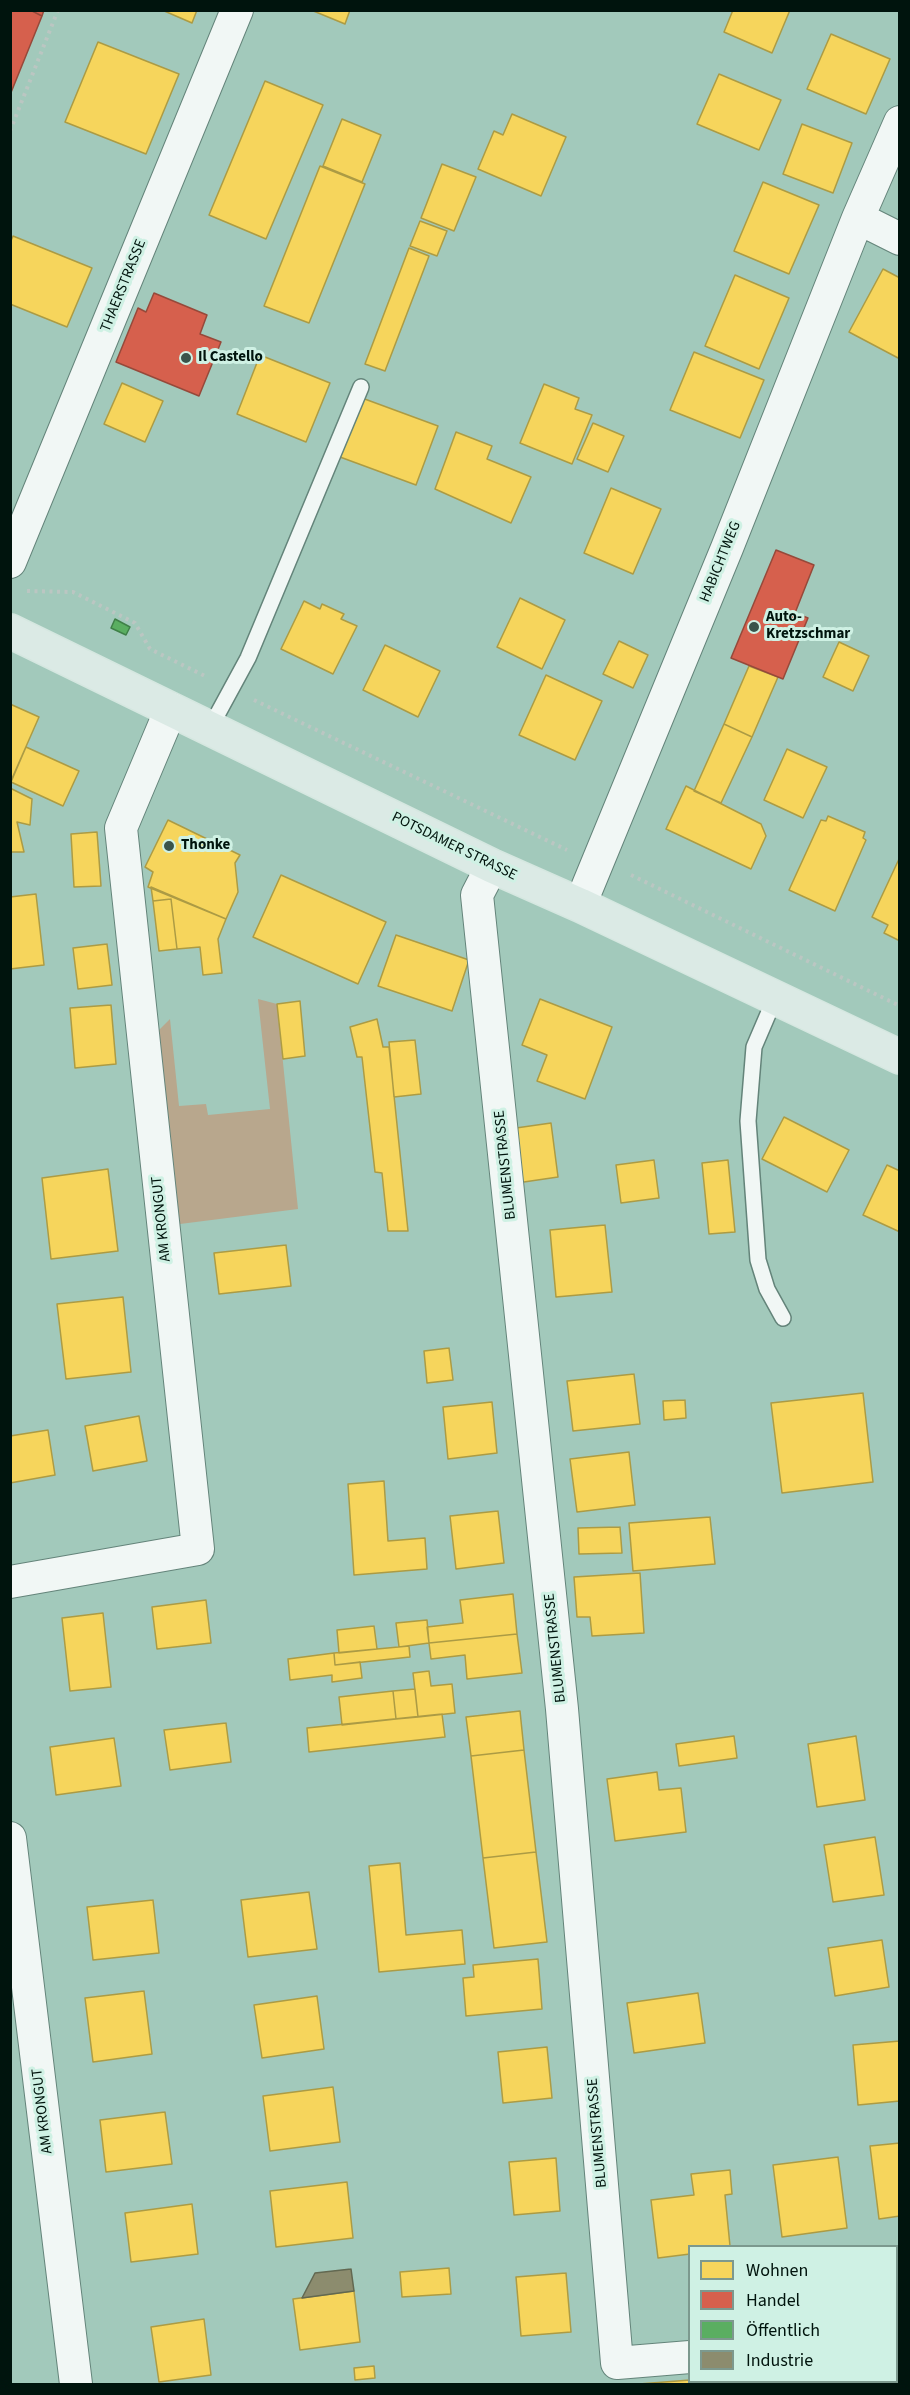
<!DOCTYPE html>
<html>
<head>
<meta charset="utf-8">
<style>
	body { margin:0 }
	#map { position:relative; width:910px; height:2395px; overflow:hidden; background:#a2c9bb; font-family:"Source Sans 3",sans-serif }
	canvas { display:block }
	.frame { position:absolute; inset:0; border:12px solid #00140d; pointer-events:none }
	.legend { position:absolute; left:688px; top:2245px; width:210px; height:138px; box-sizing:border-box; background:#cff1e4; border:2px solid #7c998e; margin:0; padding:8px 10px; list-style:none; font-size:18px; color:#00140d }
	.legend li { display:flex; align-items:center; gap:12px; height:30px }
	.legend b { width:30px; border:2px solid #7c998e }
</style>
</head>
<body>
<div id="map">
<canvas width="910" height="2395"></canvas>
<div class="frame"></div>
<ul class="legend">
<li><b style="height:16px;background:#f6d55c"></b>Wohnen</li>
<li><b style="height:16px;background:#d6604d"></b>Handel</li>
<li><b style="height:16px;background:#5aae61"></b>Öffentlich</li>
<li><b style="height:16px;background:#8c8c6e"></b>Industrie</li>
</ul>
</div>
<script>
const g = document.querySelector('canvas').getContext('2d');
g.lineJoin = 'round';
function fillPath(path, color) {
  g.fillStyle = color;
  g.fill(path, 'evenodd');
}
function poly(rows) {
  const path = new Path2D();
  for (const r of rows) {
    path.moveTo(r[0], r[1]);
    for (let i = 2; i < r.length; i += 2) path.lineTo(r[i], r[i + 1]);
  }
  return path;
}
function stroke(path, color, width, dash) {
  g.strokeStyle = color;
  g.lineWidth = width;
  g.lineCap = dash ? 'butt' : 'round';
  g.setLineDash(dash || []);
  g.stroke(path);
}
function drawText(font, color, halo, rows, align = 'center') {
  g.font = font + ' "Source Sans 3",sans-serif';
  g.lineWidth = 6;
  g.setLineDash([]);
  g.textBaseline = 'middle';
  g.strokeStyle = halo;
  g.fillStyle = color;
  for (const [text, x, y, turn = 0] of rows) {
    g.save();
    g.translate(x, y);
    g.rotate((+turn || 0) * Math.PI / 180);
    g.textAlign = isNaN(turn) ? turn : align;
    if (halo) g.strokeText(text, 0, 0);
    g.fillText(text, 0, 0);
    g.restore();
  }
}
fillPath(poly([
	[258,999,277,1004,298,1209,180,1224,158,1031,170,1019,179,1106,206,1104,208,1115,270,1109]
]), '#b8a78d');
const homes = poly([
	[162,10,197,10,192,23,162,10],
	[311,10,350,10,345,24,311,10],
	[733,10,790,10,772,53,724,32,733,10],
	[831,34,890,59,866,114,807,89,831,34],
	[98,42,179,74,146,154,65,122,98,42],
	[719,74,781,100,759,150,697,124,719,74],
	[265,81,323,105,266,239,209,215,265,81],
	[512,114,566,137,541,196,478,169,494,131,503,135,512,114],
	[342,119,381,135,362,182,323,166,342,119],
	[802,124,852,143,833,193,783,174,802,124],
	[442,164,476,177,454,231,421,218,442,164],
	[320,166,365,184,309,323,264,306,320,166],
	[763,182,819,205,789,274,734,251,763,182],
	[420,221,447,231,437,256,410,246,420,221],
	[13,236,92,268,67,327,10,304,10,243,13,236],
	[409,248,429,256,385,371,365,364,409,248],
	[883,269,900,278,900,359,849,332,883,269],
	[735,275,789,298,759,369,705,346,735,275],
	[694,352,764,380,740,438,670,410,694,352],
	[260,355,330,383,306,442,237,414,260,355],
	[122,383,163,401,145,442,104,424,122,383],
	[544,384,579,398,575,409,592,415,572,464,520,443,544,384],
	[362,398,438,426,416,485,340,457,362,398],
	[593,423,624,436,608,472,577,459,593,423],
	[456,432,492,446,487,459,531,477,511,523,435,489,456,432],
	[611,488,661,509,633,574,584,553,611,488],
	[520,598,565,620,542,669,497,647,520,598],
	[304,601,320,609,322,604,344,614,341,619,357,626,333,674,281,649,304,601],
	[619,641,648,655,633,688,603,674,619,641],
	[839,642,869,656,853,691,823,677,839,642],
	[385,645,440,671,418,717,363,690,385,645],
	[749,666,778,677,752,737,724,724,749,666],
	[546,675,602,701,575,760,519,735,546,675],
	[10,704,39,717,10,783,10,704],
	[724,724,752,737,721,803,694,791,724,724],
	[26,747,79,771,63,806,11,782,26,747],
	[787,749,827,767,803,818,764,800,787,749],
	[686,786,761,824,766,836,751,869,666,829,686,786],
	[10,788,32,799,30,825,17,822,24,852,10,852,10,788],
	[828,816,865,832,863,838,866,840,835,911,789,890,821,820,826,821,828,816],
	[168,820,240,855,235,863,238,892,226,919,148,887,153,872,145,867,168,820],
	[97,832,101,886,74,887,71,834,97,832],
	[899,859,900,859,900,941,884,933,888,925,872,917,899,859],
	[281,875,386,922,358,984,253,937,281,875],
	[151,887,226,919,218,939,222,973,203,975,200,947,177,949,171,899,153,901,151,887],
	[36,894,44,965,10,969,10,897,36,894],
	[171,899,177,949,159,951,153,901,171,899],
	[396,935,469,960,452,1011,378,986,396,935],
	[107,944,112,985,78,989,73,948,107,944],
	[540,999,612,1027,585,1099,537,1081,547,1055,522,1045,540,999],
	[300,1001,305,1056,283,1059,277,1004,300,1001],
	[111,1005,116,1064,75,1068,70,1008,111,1005],
	[377,1019,383,1047,389,1047,408,1231,388,1231,382,1173,375,1172,362,1057,357,1057,350,1027,377,1019],
	[415,1040,421,1094,394,1097,389,1042,415,1040],
	[784,1117,849,1150,827,1192,762,1159,784,1117],
	[551,1123,558,1177,517,1183,509,1129,551,1123],
	[654,1160,659,1198,621,1203,616,1165,654,1160],
	[728,1160,735,1232,709,1234,702,1163,728,1160],
	[887,1165,900,1171,900,1232,863,1215,887,1165],
	[108,1169,118,1251,51,1259,42,1178,108,1169],
	[605,1225,612,1292,556,1297,550,1230,605,1225],
	[286,1245,291,1286,219,1294,214,1253,286,1245],
	[123,1297,131,1372,66,1379,57,1304,123,1297],
	[449,1348,453,1380,427,1383,424,1351,449,1348],
	[634,1374,640,1424,573,1431,567,1381,634,1374],
	[863,1393,873,1482,782,1493,771,1403,863,1393],
	[685,1400,686,1418,664,1420,663,1401,685,1400],
	[492,1402,497,1453,448,1459,443,1407,492,1402],
	[139,1416,147,1461,93,1471,85,1426,139,1416],
	[48,1430,55,1475,10,1483,10,1436,48,1430],
	[629,1452,635,1505,577,1512,570,1459,629,1452],
	[384,1481,388,1541,425,1538,427,1569,354,1575,348,1484,384,1481],
	[498,1511,504,1563,456,1569,450,1516,498,1511],
	[710,1517,715,1564,633,1571,629,1523,710,1517],
	[620,1527,622,1553,579,1554,578,1528,620,1527],
	[640,1573,644,1633,592,1636,590,1617,577,1617,574,1577,640,1573],
	[513,1594,517,1634,429,1643,427,1627,463,1623,460,1600,513,1594],
	[206,1600,211,1643,157,1649,152,1607,206,1600],
	[103,1613,111,1687,70,1691,62,1618,103,1613],
	[427,1620,429,1643,399,1647,396,1623,427,1620],
	[374,1626,377,1649,339,1653,337,1630,374,1626],
	[517,1634,522,1673,467,1679,465,1655,431,1659,429,1643,517,1634],
	[409,1646,410,1657,335,1665,334,1653,409,1646],
	[334,1653,335,1665,360,1662,362,1678,332,1682,332,1675,290,1680,288,1659,334,1653],
	[429,1671,431,1686,452,1684,455,1713,418,1717,413,1673,429,1671],
	[415,1689,418,1717,396,1719,393,1691,415,1689],
	[393,1691,396,1719,342,1725,339,1697,393,1691],
	[520,1711,524,1750,471,1756,466,1717,520,1711],
	[442,1714,445,1737,309,1752,307,1728,442,1714],
	[226,1723,231,1762,170,1770,164,1730,226,1723],
	[734,1736,737,1758,679,1766,676,1744,734,1736],
	[856,1736,865,1800,817,1807,808,1744,856,1736],
	[114,1738,121,1786,56,1795,50,1747,114,1738],
	[524,1750,536,1852,483,1858,471,1756,524,1750],
	[657,1772,659,1790,681,1788,686,1832,615,1841,607,1779,657,1772],
	[875,1837,884,1895,833,1902,824,1845,875,1837],
	[536,1852,547,1942,494,1948,483,1858,536,1852],
	[400,1863,406,1935,462,1930,465,1964,379,1972,369,1866,400,1863],
	[309,1892,317,1949,248,1957,241,1900,309,1892],
	[153,1900,159,1953,93,1960,87,1907,153,1900],
	[882,1940,889,1987,835,1996,828,1948,882,1940],
	[538,1959,542,2009,466,2016,463,1978,474,1977,473,1965,538,1959],
	[144,1991,152,2054,93,2062,85,1998,144,1991],
	[698,1993,705,2043,634,2053,627,2003,698,1993],
	[317,1996,324,2049,262,2058,254,2005,317,1996],
	[900,2041,900,2101,858,2105,853,2045,900,2041],
	[547,2047,552,2098,503,2103,498,2052,547,2047],
	[333,2087,340,2142,270,2151,263,2096,333,2087],
	[165,2112,172,2164,106,2172,100,2120,165,2112],
	[900,2143,900,2216,879,2219,870,2146,900,2143],
	[838,2157,847,2228,782,2237,773,2165,838,2157],
	[556,2158,560,2211,514,2215,509,2162,556,2158],
	[730,2170,732,2194,725,2195,730,2246,690,2246,690,2254,658,2258,651,2200,694,2195,691,2174,730,2170],
	[347,2182,353,2238,276,2247,270,2191,347,2182],
	[192,2204,198,2254,131,2262,125,2213,192,2204],
	[449,2268,451,2294,402,2297,400,2272,449,2268],
	[566,2273,571,2332,521,2336,516,2277,566,2273],
	[354,2291,360,2342,300,2350,293,2299,354,2291],
	[204,2319,211,2375,159,2382,151,2327,204,2319],
	[896,2355,900,2355,900,2384,854,2384,853,2382,896,2382,896,2355],
	[374,2366,375,2378,355,2380,354,2368,374,2366],
	[690,2380,721,2382,721,2384,639,2384,690,2380],
	[750,2382,821,2382,822,2384,750,2384,750,2382]
]);
fillPath(homes, '#f6d55c');
stroke(homes, '#ac9b44', 1.5);
const shops = poly([
	[10,10,30,10,42,16,10,95,10,10],
	[30,10,44,10,42,16,30,10],
	[154,293,207,315,200,334,221,342,199,396,116,362,138,308,146,312,154,293],
	[776,550,814,565,795,613,808,618,783,679,731,658,776,550]
]);
fillPath(shops, '#d6604d');
stroke(shops, '#96493a', 1.5);
const public = poly([
	[115,619,130,627,126,635,111,628,115,619]
]);
fillPath(public, '#5aae61');
stroke(public, '#3f8048', 1.5);
const industry = poly([
	[351,2269,354,2291,302,2298,315,2273,351,2269]
]);
fillPath(industry, '#8c8c6e');
stroke(industry, '#626851', 1.5);
const lane = poly([
	[210,728,248,658,361,387],
	[775,998,754,1047,748,1121,758,1260,767,1289,783,1318]
]);
const street = poly([
	[858,218,900,239],
	[10,562,237,10],
	[492,866,477,895,562,1709,617,2363,690,2357],
	[580,905,727,548,858,218,900,122],
	[10,1582,198,1549,121,828,171,709],
	[10,1838,76,2384],
	[896,2339,900,2339]
]);
const primary = poly([
	[10,631,492,866,580,905,900,1057]
]);
stroke(lane, '#64847a', 18);
stroke(street, '#64847a', 34);
stroke(primary, '#d5e7e0', 36);
stroke(poly([
	[10,131,58,10],
	[27,591,73,592,135,623,150,649,207,677],
	[254,700,567,850],
	[631,875,900,1006]
]), '#bbc6c2', 4, [3, 4.5]);
stroke(lane, '#f1f7f5', 15);
stroke(street, '#f1f7f5', 32);
stroke(primary, '#dbeae5', 33);
for (const [x, y, r, color] of [
	[186,358,6,"#39534a"],
	[754,627,6,"#39534a"],
	[169,846,6,"#39534a"]
]) {
  const dot = new Path2D();
  dot.arc(x, y, r, 0, 2 * Math.PI);
  g.fillStyle = color;
  g.fill(dot);
  stroke(dot, '#cff1e4', 2);
}
drawText('15px', '#00140d', '#cff1e4', [
	["THAERSTRASSE",124,286,-68],
	["HABICHTWEG",721,562,-68],
	["POTSDAMER STRASSE",454,847,26],
	["BLUMENSTRASSE",506,1165,-96],
	["AM KRONGUT",162,1219,-96],
	["BLUMENSTRASSE",556,1648,-96],
	["AM KRONGUT",43,2111,-97],
	["BLUMENSTRASSE",598,2133,-95]
]);
drawText('bold 15px', '#00140d', '#cff1e4', [
	["Il Castello",198,358],
	["Auto-",766,618],
	["Kretzschmar",766,635],
	["Thonke",181,846]
], 'left');
</script>
</body>
</html>
